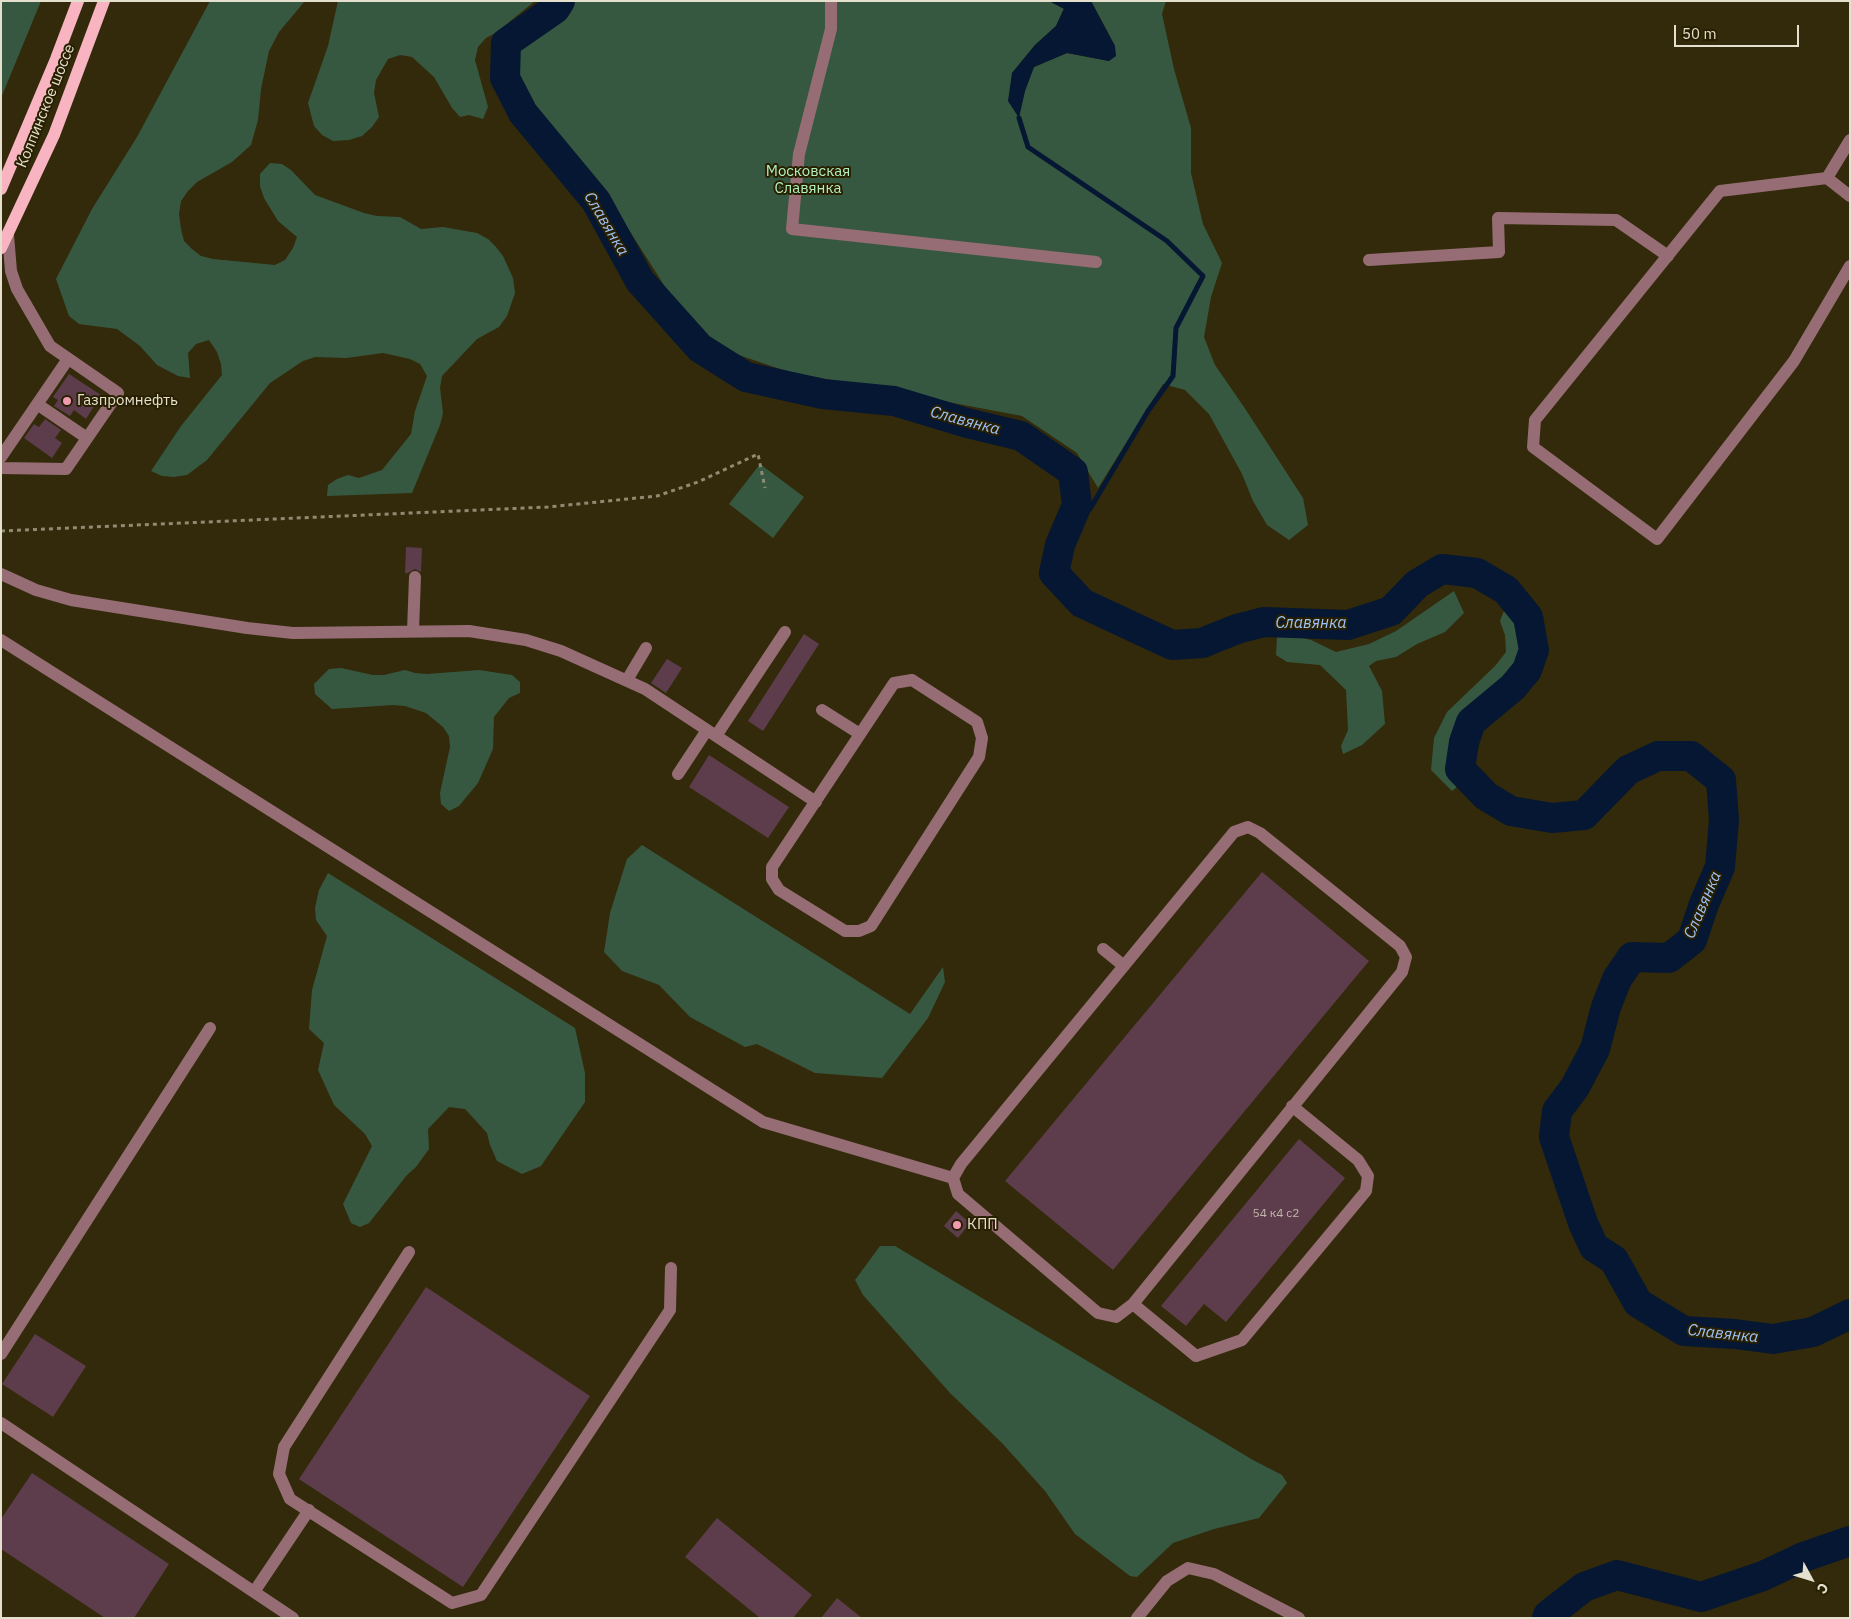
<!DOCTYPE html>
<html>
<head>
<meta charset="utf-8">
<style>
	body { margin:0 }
	#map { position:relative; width:1851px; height:1619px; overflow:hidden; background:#322a0a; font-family:"IBM Plex Sans",sans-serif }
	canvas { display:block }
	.frame { position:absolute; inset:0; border:2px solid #e5e0ce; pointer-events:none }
	.north { position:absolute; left:1786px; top:1554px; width:50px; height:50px; -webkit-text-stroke:4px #282001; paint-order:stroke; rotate:129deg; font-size:14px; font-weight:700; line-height:20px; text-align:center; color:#e5e0ce }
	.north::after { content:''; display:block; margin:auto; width:18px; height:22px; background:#e5e0ce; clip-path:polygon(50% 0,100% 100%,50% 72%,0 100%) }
	.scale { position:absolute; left:1674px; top:25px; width:125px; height:22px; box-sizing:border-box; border:2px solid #e5e0ce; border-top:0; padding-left:6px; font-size:15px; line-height:18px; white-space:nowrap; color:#e5e0ce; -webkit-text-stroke:4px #282001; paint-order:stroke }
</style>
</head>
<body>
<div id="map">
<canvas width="1851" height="1619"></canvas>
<div class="frame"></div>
<div class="north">С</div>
<div class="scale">50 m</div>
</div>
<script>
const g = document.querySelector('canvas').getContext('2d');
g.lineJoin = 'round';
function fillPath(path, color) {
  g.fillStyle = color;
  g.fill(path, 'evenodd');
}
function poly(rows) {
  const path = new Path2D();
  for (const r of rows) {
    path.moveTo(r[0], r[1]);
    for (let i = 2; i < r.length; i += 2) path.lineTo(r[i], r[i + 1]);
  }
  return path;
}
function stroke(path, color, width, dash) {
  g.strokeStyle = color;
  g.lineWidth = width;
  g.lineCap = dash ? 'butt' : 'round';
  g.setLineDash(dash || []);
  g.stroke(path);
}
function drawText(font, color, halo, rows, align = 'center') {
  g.font = font + ' "IBM Plex Sans",sans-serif';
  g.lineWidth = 4;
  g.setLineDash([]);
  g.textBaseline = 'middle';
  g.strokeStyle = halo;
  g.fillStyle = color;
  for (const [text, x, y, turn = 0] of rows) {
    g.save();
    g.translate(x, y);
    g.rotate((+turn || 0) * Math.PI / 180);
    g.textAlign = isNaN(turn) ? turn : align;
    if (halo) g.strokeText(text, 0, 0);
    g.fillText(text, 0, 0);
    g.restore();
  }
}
fillPath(poly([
	[1,1,41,1,1,98],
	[210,1,305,1,279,32,269,51,261,89,258,120,251,145,232,162,197,182,188,191,181,201,179,214,181,229,184,241,192,249,201,256,213,259,275,265,285,260,293,248,297,237,278,221,264,198,260,186,260,174,270,163,282,164,291,170,315,195,364,213,377,216,400,217,421,229,443,227,477,233,488,239,496,247,503,256,513,278,515,293,507,316,499,327,477,339,442,376,440,388,443,413,440,425,412,493,327,496,328,485,337,479,348,475,359,478,382,470,411,434,415,411,427,376,420,364,410,359,383,353,346,358,315,357,303,361,270,383,207,460,187,475,174,477,162,476,151,471,181,426,222,375,221,364,217,352,209,340,196,344,188,353,190,378,178,376,157,365,140,346,117,329,79,324,69,316,56,279,92,209,137,137],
	[338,1,535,1,497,32,486,38,478,47,475,60,488,107,483,119,469,115,460,117,452,108,434,77,412,57,400,55,388,59,376,80,374,93,379,117,372,127,362,136,349,140,333,141,322,135,314,126,308,103,328,46],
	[571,1,1049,1,1064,8,1056,26,1035,45,1012,73,1018,118,1025,90,1034,67,1067,53,1109,61,1115,46,1091,1,1166,1,1162,14,1174,69,1191,128,1191,173,1203,224,1222,263,1211,297,1204,337,1215,365,1244,407,1303,498,1308,525,1289,540,1267,525,1253,501,1242,474,1209,414,1185,390,1163,384,1098,488,1077,453,1022,416,789,372,721,349,678,307,613,205,528,112,517,85,514,59,528,40,559,18],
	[760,464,804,497,773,538,729,504],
	[1454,591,1464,613,1445,632,1417,644,1396,657,1376,661,1369,666,1382,691,1385,724,1362,745,1343,754,1341,746,1348,730,1346,690,1320,665,1287,662,1276,655,1277,637,1291,635,1311,640,1336,652,1369,644,1396,631],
	[1505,608,1520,618,1526,649,1511,679,1478,702,1457,733,1453,767,1464,781,1452,791,1431,770,1434,738,1447,712,1495,666,1506,652,1505,635,1500,621],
	[341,668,373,675,384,675,405,670,415,673,427,674,479,670,512,675,520,682,520,693,509,698,494,717,493,749,478,783,459,806,449,811,441,804,440,793,450,747,449,736,443,727,426,713,405,706,393,705,332,709,315,694,314,684,329,669],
	[642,845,910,1014,943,967,945,982,928,1018,882,1078,815,1073,757,1044,745,1047,690,1017,659,985,622,971,604,952,610,913,627,859],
	[328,873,575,1028,585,1073,585,1102,541,1166,522,1174,497,1161,490,1145,487,1133,465,1109,449,1107,428,1129,429,1149,416,1167,407,1175,369,1223,360,1227,351,1223,343,1204,372,1146,365,1134,334,1105,318,1070,324,1043,309,1029,312,990,327,936,316,920,315,908,319,890],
	[880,1246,895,1246,1253,1460,1282,1475,1287,1483,1259,1518,1214,1529,1173,1543,1137,1577,1130,1576,1075,1534,1045,1491,1002,1443,950,1393,863,1295,855,1280]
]), '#375840');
fillPath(poly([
	[1049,1,1091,1,1115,46,1116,56,1109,61,1067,53,1034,67,1025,91,1019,118,1008,101,1012,73,1035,45,1056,26,1064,9]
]), '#051732');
stroke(poly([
	[1019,118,1028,147,1167,241,1203,276,1176,328,1173,376,1148,411,1090,509,1072,516]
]), '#051732', 5);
stroke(poly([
	[560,1,555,9,506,43,505,78,523,113,596,201,640,281,700,348,746,377,823,394,894,401,967,423,1021,436,1073,472,1077,505,1060,545,1054,573,1082,603,1172,645,1202,643,1237,629,1264,622,1348,625,1391,611,1417,584,1442,569,1477,573,1506,590,1528,617,1534,650,1527,670,1513,687,1471,722,1464,742,1460,769,1486,796,1511,811,1552,818,1584,815,1628,770,1658,756,1691,756,1721,780,1724,820,1720,867,1704,904,1692,940,1669,958,1632,957,1617,979,1606,1007,1595,1049,1575,1087,1557,1111,1554,1137,1583,1223,1594,1247,1614,1260,1638,1303,1684,1331,1735,1334,1773,1339,1813,1332,1850,1314],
	[1547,1618,1548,1615,1584,1587,1617,1575,1701,1597,1763,1576,1801,1558,1850,1541]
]), '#051732', 30);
fillPath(poly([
	[69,374,101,395,86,419,74,410,70,416,54,406,58,400,53,397],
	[45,419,61,430,55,438,62,443,52,458,24,438,34,424,39,427],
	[406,547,422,548,421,572,415,569,408,573,405,573],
	[804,634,819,644,763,731,748,721],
	[667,659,682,668,666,693,651,683],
	[709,755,789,807,768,838,689,787],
	[1262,872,1369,961,1113,1270,1005,1181],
	[1299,1139,1345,1178,1226,1322,1204,1304,1186,1326,1161,1306],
	[956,1211,970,1223,958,1238,944,1226],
	[426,1287,590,1396,463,1587,299,1479],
	[35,1334,86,1366,53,1417,2,1384],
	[32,1473,169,1564,134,1618,105,1618,1,1549,1,1519],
	[717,1518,812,1595,793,1618,760,1618,685,1557],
	[837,1598,862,1618,821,1618]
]), '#5d3d4b');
stroke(poly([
	[1,531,548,507,657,496,698,482,758,454,765,488]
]), '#918a72', 3, [4, 4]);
stroke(poly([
	[831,1,831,29,799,154,792,229,1096,262],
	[1850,140,1827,178,1720,191,1535,420,1533,447,1657,539,1794,361,1850,266],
	[1827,178,1850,196],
	[1369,260,1499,252,1498,218,1616,220,1668,256],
	[37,404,87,438],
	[1,457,68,359],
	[1,468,66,469,118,393,50,346,17,289,11,271,8,235],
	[1,574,36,590,71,600,247,628,293,633,469,631,526,640,561,651,645,689,816,802],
	[413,631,415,577],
	[1,640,763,1122,953,1178,958,1194,1098,1313,1116,1317,1133,1304,1402,972,1406,957,1400,946,1260,833,1248,827,1234,832,961,1164,953,1178],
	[627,680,646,648],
	[912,680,977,722,982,738,979,757,871,926,859,931,845,931,779,890,772,879,772,867,894,683,912,680],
	[822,710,860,734],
	[716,736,785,632],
	[678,774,707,730],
	[1103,949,1124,966],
	[409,1252,284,1447,279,1474,290,1499,452,1603,481,1595,670,1310,671,1268],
	[1133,1304,1196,1356,1242,1340,1366,1191,1368,1176,1358,1160,1292,1106],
	[1,1354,210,1028],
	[1,1423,293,1618],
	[254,1592,309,1510],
	[1137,1618,1167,1581,1188,1568,1214,1574,1299,1618]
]), '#966d74', 12);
stroke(poly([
	[1,189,56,59,78,1],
	[1,248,54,135,104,1]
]), '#f8b4c0', 12);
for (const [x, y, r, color] of [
	[67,401,5,"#f29aaf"],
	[957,1225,5,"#f29aaf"]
]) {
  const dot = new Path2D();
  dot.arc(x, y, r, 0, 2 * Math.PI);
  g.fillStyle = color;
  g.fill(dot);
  stroke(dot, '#282001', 2);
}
drawText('12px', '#c3b7ad', null, [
	["54 к4 с2",1276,1214]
]);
drawText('15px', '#e5e0ce', '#282001', [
	["Колпинское шоссе",46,106,-68]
]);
drawText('15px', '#b2efc1', '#282001', [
	["Московская",808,172],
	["Славянка",808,189]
]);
drawText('15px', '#e5e0ce', '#282001', [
	["Газпромнефть",77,401],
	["КПП",967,1225]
], 'left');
drawText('italic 16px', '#9dc3fa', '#282001', [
	["Славянка",606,224,59],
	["Славянка",965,421,15],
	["Славянка",1311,623],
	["Славянка",1703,905,-67],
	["Славянка",1723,1334,6]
]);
</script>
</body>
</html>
